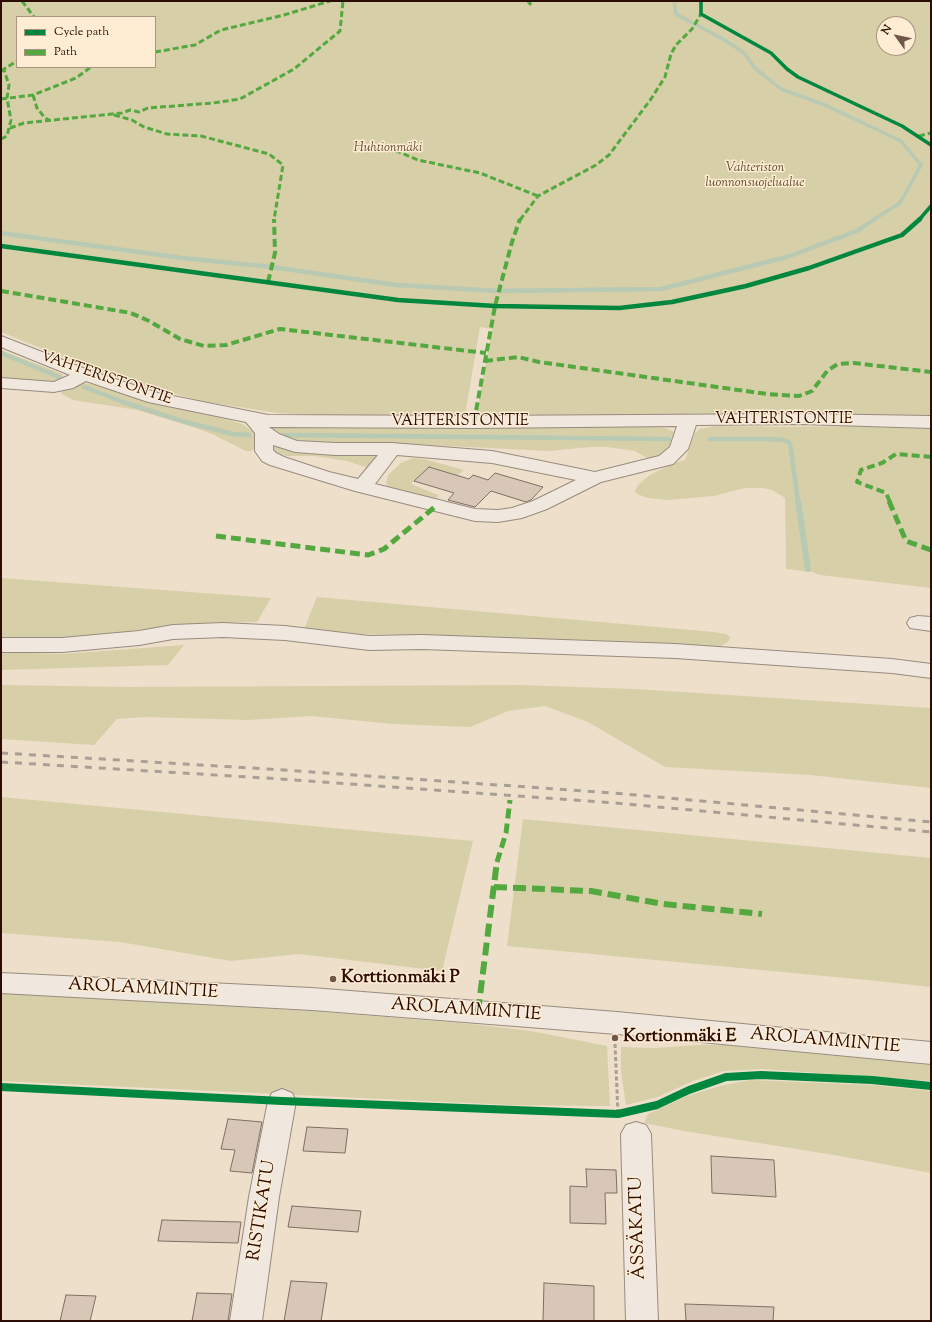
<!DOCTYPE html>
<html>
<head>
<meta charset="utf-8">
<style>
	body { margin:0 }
	#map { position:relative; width:932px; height:1322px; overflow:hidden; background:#eedfca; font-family:"Sorts Mill Goudy",serif }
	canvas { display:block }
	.frame { position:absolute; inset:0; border:2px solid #2d0d03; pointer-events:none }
	.legend { position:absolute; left:16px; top:16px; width:140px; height:52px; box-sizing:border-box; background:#feecd3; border:1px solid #aa9380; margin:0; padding:5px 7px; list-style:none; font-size:12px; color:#2d0d03 }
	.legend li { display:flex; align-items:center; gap:8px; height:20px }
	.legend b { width:20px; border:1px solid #aa9380 }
	.north { position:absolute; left:876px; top:16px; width:40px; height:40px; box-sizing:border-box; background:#feecd3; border:1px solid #aa9380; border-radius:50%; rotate:303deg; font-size:11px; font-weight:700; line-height:16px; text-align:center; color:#2d0d03 }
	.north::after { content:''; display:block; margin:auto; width:14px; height:18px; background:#715649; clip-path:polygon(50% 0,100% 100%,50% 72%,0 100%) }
</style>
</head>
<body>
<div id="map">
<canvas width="932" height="1322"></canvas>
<div class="frame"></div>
<ul class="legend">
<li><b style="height:5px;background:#00873e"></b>Cycle path</li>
<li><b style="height:5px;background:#54a840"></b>Path</li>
</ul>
<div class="north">N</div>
</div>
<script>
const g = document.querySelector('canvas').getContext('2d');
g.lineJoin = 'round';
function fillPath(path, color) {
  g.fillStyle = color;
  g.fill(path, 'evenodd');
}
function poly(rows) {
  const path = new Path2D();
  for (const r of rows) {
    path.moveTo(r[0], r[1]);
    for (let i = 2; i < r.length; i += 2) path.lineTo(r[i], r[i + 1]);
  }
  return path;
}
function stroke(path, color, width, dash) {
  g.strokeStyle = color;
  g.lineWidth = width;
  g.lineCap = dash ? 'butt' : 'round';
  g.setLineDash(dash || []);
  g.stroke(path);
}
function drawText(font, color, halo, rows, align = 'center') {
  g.font = font + ' "Sorts Mill Goudy",serif';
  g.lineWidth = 3;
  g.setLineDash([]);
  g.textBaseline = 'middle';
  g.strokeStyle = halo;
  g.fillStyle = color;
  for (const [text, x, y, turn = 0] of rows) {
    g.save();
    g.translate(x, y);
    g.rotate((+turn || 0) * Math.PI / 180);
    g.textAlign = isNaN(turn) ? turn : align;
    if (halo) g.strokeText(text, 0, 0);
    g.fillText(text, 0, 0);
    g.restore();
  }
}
fillPath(poly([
	[1,1,931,1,931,419,476,418,492,329,480,327,465,415,314,415,277,413,202,401,141,385,92,369,1,332],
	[17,17,155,17,155,67,17,67],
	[884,24,908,24,908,48,884,48],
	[1,350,55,371,62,374,64,377,57,382,51,383,1,379],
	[82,383,92,384,156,404,219,417,242,424,256,434,256,447,251,451,246,451,212,434,193,427,137,410,73,400,62,394,61,392,64,389],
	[642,426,666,428,676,433,678,439,666,455,649,459,635,451,606,447,591,447,549,451,408,444,340,445,301,442,283,438,272,431,275,427],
	[714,426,789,427,855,426,931,429,931,588,820,575,812,572,786,569,785,498,772,490,763,488,745,488,714,496,668,500,648,498,637,494,635,491,638,485,650,475,674,463,685,460,695,433,700,429],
	[272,445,370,455,380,458,369,468,365,467,347,461,315,456,286,456,273,451],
	[413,458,424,459,464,470,458,475,429,467,411,484,438,495,439,496,435,499,389,488,386,484,388,475,401,463],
	[1,578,271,598,257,622,207,623,76,637,1,638],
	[317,597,714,632,726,634,730,637,729,641,720,647,701,647,424,635,354,634,304,629],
	[184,645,168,665,1,670,1,652,62,654],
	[1,685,128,687,519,685,635,689,931,708,931,788,810,775,665,767,588,722,545,706,508,711,470,727,392,724,312,716,248,720,145,717,117,719,94,745,1,739],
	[1,797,473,841,442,971,299,954,231,961,120,942,1,933],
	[523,819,931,858,931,987,867,980,507,946],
	[1,993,311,1011,471,1024,531,1031,607,1046,610,1106,511,1105,1,1081],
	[702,1045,726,1045,931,1065,931,1081,762,1069,724,1071,693,1081,658,1097,626,1105,621,1071,621,1047,654,1048],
	[750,1080,874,1085,931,1091,931,1173,834,1155,684,1131,644,1123,648,1114,687,1096,720,1086]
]), '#d7cfa8');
stroke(poly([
	[674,1,676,14,723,39,743,52,756,69,781,89,825,105,901,141,921,165,900,203,873,220]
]), '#b8c9b4', 3.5);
stroke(poly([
	[1,233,182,258,272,267,396,285,499,291,661,289,787,257,857,231,875,219],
	[1,353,59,377],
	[84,387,126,403,182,421,233,434,249,435],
	[285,435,669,439],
	[710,439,769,439,783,440,790,443,798,502]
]), '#b8c9b4', 4.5);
stroke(poly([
	[798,501,808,569]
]), '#b8c9b4', 6);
const building = poly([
	[429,467,469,479,473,475,488,480,495,473,543,487,531,500,526,502,491,491,475,507,448,500,454,493,414,481,429,467],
	[228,1119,262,1122,252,1173,230,1171,235,1150,221,1149,228,1119],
	[307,1127,348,1129,345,1153,303,1151,307,1127],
	[711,1156,774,1160,776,1197,712,1193,711,1156],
	[586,1169,616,1170,617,1193,605,1193,606,1224,570,1223,570,1186,587,1187,586,1169],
	[292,1206,361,1211,358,1232,288,1227,292,1206],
	[162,1220,241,1222,238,1243,158,1241,162,1220],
	[291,1281,327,1283,321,1321,284,1321,291,1281],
	[544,1283,594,1286,594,1321,543,1321,544,1283],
	[197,1293,232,1294,228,1321,192,1321,197,1293],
	[66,1295,96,1296,90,1321,60,1321,66,1295],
	[685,1304,774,1307,773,1321,686,1321,685,1304]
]);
fillPath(building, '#d8c6b6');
stroke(building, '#7c6f64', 1);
const minor = poly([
	[1,336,91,371,158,393,268,415,474,416,801,414,931,416,931,428,801,424,696,425,688,449,673,464,601,482,547,509,522,518,498,522,475,521,355,491,270,465,262,461,255,451,255,433,246,422,148,402,86,381,73,388,54,392,1,388,1,378,54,382,70,375,1,347,1,336],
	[677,426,670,447,659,456,595,472,492,451,392,443,335,443,297,441,279,434,269,427,474,428,677,426],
	[273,445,295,452,335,455,378,455,358,479,329,472,284,457,276,453,273,450,273,445],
	[397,455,492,463,576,480,533,501,512,508,498,510,475,509,375,484,397,455],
	[918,616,931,617,931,631,910,628,907,623,910,618,918,616],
	[223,623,285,626,369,636,422,635,675,644,892,659,931,664,931,678,892,673,675,658,422,649,369,650,285,640,223,637,173,639,139,645,62,652,1,652,1,638,62,638,139,631,173,625,223,623],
	[1,973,312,988,617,1012,931,1042,931,1064,617,1034,312,1010,1,993,1,973],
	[282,1089,292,1093,296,1101,279,1197,262,1321,230,1321,249,1197,268,1101,272,1093,282,1089],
	[636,1122,646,1125,651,1134,658,1321,626,1321,621,1134,626,1125,636,1122]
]);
stroke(minor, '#988b7f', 2);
stroke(poly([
	[615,1044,618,1114]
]), '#a89f97', 3, [4, 2.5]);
fillPath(minor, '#f0e8de');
stroke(poly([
	[1,753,268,769,614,793,931,822],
	[1,762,265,778,615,803,931,832]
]), '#a89f97', 3, [7, 7]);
stroke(poly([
	[22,1,34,17],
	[528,1,531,5],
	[155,52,195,45,221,30,284,15,330,1],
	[1,71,17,61],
	[33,95,37,108,45,118,49,120],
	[1,99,33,95,76,78,91,67],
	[114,115,132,120,144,127,167,134,201,136,269,154,283,165,274,220],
	[10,128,24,123,122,113,130,110,139,112,148,108,213,103,240,99,294,69,340,31,343,1],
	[919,136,931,133],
	[1,139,7,136,11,120,7,98,9,85,4,70],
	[387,147,418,160,480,173,538,196],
	[520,220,538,196,596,165,609,155,651,99,665,77,671,54,676,45,692,29,701,14]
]), '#54a840', 3, [6, 3]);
stroke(poly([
	[268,282,275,253,274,219],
	[1,291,131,313,149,321,180,339,204,346,226,345,280,329,486,353],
	[485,361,518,357,539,362,767,394,799,396,812,391,828,370,838,364,854,363,931,372],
	[474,422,495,306,512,242,520,219],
	[890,502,886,493,857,482,861,470,882,463,896,454,931,457]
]), '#54a840', 4, [8, 4]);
stroke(poly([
	[889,501,906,541,931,550],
	[216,536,368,555,384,549,436,506],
	[497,862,506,833,510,800]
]), '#54a840', 5, [10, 5]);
stroke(poly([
	[494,887,591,891,663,904,762,914],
	[478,1012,497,861]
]), '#54a840', 6, [13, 6]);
stroke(poly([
	[701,1,701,14,771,53,787,69,798,77,902,126,931,145],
	[919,220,931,206]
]), '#00873e', 3.5);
stroke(poly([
	[1,246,398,300,495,306,619,308,672,302,746,286,809,268,902,235,920,219]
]), '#00873e', 4.5);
stroke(poly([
	[1,1087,282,1101,618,1114,657,1105,689,1090,726,1077,761,1075,872,1080,931,1086]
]), '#00873e', 8);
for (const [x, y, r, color] of [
	[333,979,4,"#715649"],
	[615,1038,4,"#715649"]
]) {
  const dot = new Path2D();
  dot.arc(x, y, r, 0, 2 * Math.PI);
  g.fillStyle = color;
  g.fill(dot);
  stroke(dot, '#feecd3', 1.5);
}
drawText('italic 13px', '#624c33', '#feecd3', [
	["Huhtionmäki",388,149],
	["Vahteriston",755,169],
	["luonnonsuojelualue",755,184]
]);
drawText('15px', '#2d0d03', '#feecd3', [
	["VAHTERISTONTIE",106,379,19],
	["VAHTERISTONTIE",784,420],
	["VAHTERISTONTIE",460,422]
]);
drawText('bold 18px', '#2d0d03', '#feecd3', [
	["Korttionmäki P",341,979],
	["Kortionmäki E",623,1038]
], 'left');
drawText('18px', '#2d0d03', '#feecd3', [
	["AROLAMMINTIE",143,990,3],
	["AROLAMMINTIE",466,1011,4],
	["AROLAMMINTIE",825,1042,5],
	["RISTIKATU",263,1211,-81],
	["ÄSSÄKATU",639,1228,-92]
]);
</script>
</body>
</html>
